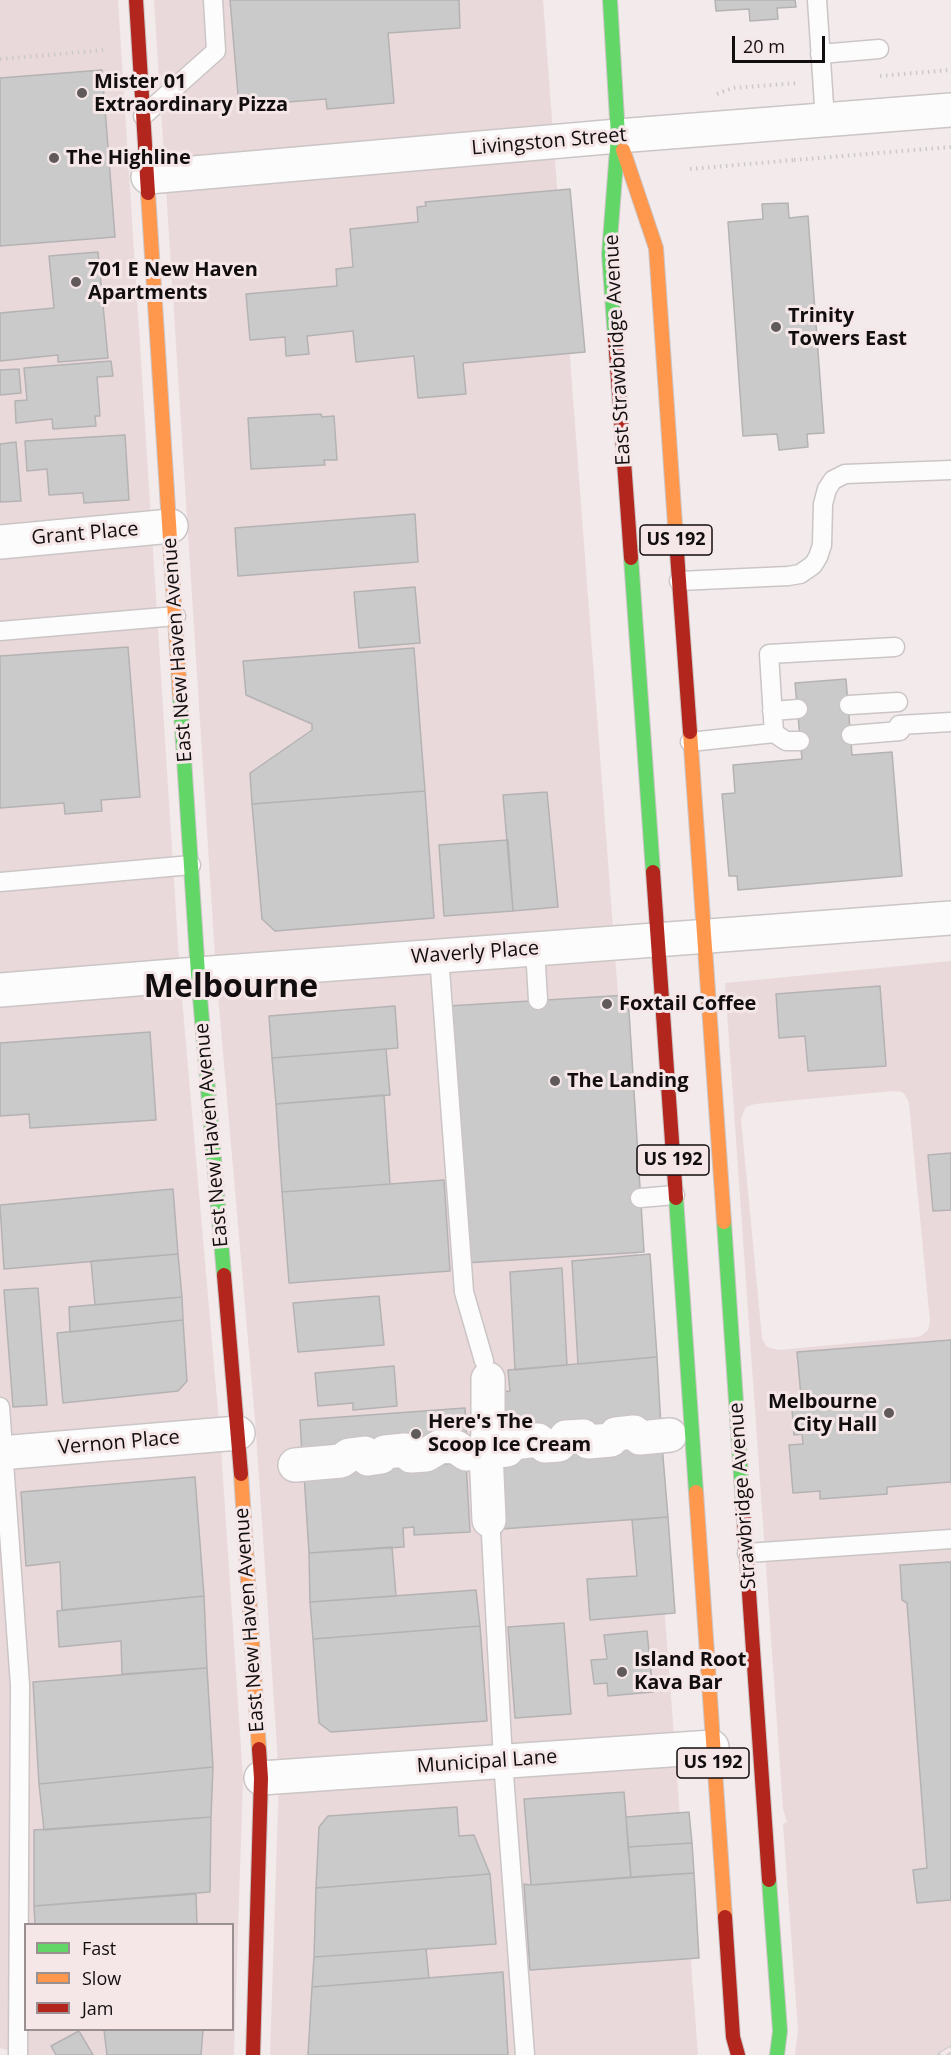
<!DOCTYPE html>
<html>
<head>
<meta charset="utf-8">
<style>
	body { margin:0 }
	#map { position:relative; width:951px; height:2055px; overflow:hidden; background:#f2eaeb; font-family:"Open Sans",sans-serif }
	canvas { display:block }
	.legend { position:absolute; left:24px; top:1923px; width:210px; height:108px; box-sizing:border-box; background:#f5e7e8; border:2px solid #9a9091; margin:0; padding:8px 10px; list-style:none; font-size:18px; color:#120d0e }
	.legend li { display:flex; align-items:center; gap:12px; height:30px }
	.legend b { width:30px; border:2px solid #9a9091 }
	.scale { position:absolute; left:732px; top:36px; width:93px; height:27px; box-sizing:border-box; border:3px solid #120d0e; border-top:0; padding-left:8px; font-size:18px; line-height:21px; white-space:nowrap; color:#120d0e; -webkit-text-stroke:4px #f5e7e8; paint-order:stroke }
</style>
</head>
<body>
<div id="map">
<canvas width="951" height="2055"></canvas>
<ul class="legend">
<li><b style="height:8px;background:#63d668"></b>Fast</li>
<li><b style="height:8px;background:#ff974d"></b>Slow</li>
<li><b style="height:8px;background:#b3261e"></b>Jam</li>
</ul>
<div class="scale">20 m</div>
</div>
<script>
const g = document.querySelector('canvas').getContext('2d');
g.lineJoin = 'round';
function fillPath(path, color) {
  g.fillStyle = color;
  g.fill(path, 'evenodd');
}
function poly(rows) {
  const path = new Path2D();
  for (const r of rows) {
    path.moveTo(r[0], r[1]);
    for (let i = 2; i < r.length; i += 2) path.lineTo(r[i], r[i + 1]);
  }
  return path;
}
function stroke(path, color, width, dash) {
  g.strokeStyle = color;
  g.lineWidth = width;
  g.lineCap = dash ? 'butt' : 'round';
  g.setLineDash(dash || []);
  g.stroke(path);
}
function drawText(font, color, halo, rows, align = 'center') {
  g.font = font + ' "Open Sans",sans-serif';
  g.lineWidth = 6;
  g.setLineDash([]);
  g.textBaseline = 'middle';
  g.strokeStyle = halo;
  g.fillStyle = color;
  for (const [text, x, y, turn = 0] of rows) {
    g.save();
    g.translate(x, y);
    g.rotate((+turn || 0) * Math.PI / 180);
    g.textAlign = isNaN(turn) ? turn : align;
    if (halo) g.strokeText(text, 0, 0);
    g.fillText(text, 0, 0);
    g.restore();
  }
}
fillPath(poly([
	[0,0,118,0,180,975,220,1434,243,1779,234,2055,25,2055,0,2048],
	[26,1924,232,1924,232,2030,26,2030],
	[154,0,543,0,698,2055,270,2055,279,1777,256,1432,216,972],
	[951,961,951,2055,795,2055,798,2030,783,1824,787,1822,783,1809,725,983],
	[893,1091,902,1092,905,1095,909,1103,930,1322,928,1330,921,1336,916,1337,779,1350,770,1348,766,1346,762,1338,741,1119,744,1111,746,1107,755,1104]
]), '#ead9db');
const building = poly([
	[230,0,459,0,460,28,388,33,394,103,327,109,326,99,239,106,230,0],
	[715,0,795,0,796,7,777,8,778,19,750,21,749,9,716,11,715,0],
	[102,70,115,237,0,246,0,78,102,70],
	[570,189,585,352,463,363,466,394,418,398,414,356,356,362,353,331,307,336,309,354,286,356,285,337,250,340,246,294,337,286,336,269,353,267,350,229,418,222,417,207,426,206,425,202,570,189],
	[788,203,789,218,808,216,824,433,807,434,808,447,779,450,777,434,743,436,728,222,763,219,762,204,788,203],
	[98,252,108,358,58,362,58,355,0,361,0,313,54,308,49,256,98,252],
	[111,361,113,376,97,377,100,416,95,416,96,426,53,429,52,419,16,423,15,401,27,400,24,368,111,361],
	[19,369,21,393,0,395,0,370,19,369],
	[321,414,322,417,334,416,337,460,324,460,325,465,251,469,248,418,321,414],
	[125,435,129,500,84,503,83,493,49,495,47,469,27,471,25,441,125,435],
	[16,442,21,501,0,502,0,444,16,442],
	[415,514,418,562,238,576,235,528,415,514],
	[415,587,420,643,359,648,354,592,415,587],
	[128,647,140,797,101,800,102,811,65,814,64,803,0,808,0,656,128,647],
	[414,648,425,791,252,804,250,773,312,730,312,724,246,695,243,661,414,648],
	[846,679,852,755,892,752,902,876,738,890,737,876,729,876,722,794,735,793,733,765,802,759,795,683,846,679],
	[425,791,434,918,275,931,262,919,252,804,425,791],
	[547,792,558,907,513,911,503,795,547,792],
	[508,840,513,911,444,916,439,845,508,840],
	[880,986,886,1066,808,1071,805,1036,779,1038,776,994,880,986],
	[628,995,644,1252,464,1263,448,1006,628,995],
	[395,1006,398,1048,272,1058,269,1016,395,1006],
	[150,1032,156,1120,30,1128,29,1114,0,1116,0,1043,150,1032],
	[386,1049,390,1095,276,1104,272,1058,386,1049],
	[384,1095,390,1184,282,1192,276,1104,384,1095],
	[951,1153,951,1210,933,1211,928,1155,951,1153],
	[444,1180,450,1271,289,1283,282,1192,444,1180],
	[173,1189,178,1254,4,1269,0,1205,173,1189],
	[178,1254,182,1297,95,1305,91,1261,178,1254],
	[650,1254,657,1357,578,1364,572,1261,650,1254],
	[562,1268,567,1365,515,1370,510,1272,562,1268],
	[38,1288,47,1405,13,1407,4,1290,38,1288],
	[379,1296,384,1345,298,1352,293,1303,379,1296],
	[182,1297,183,1320,70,1332,69,1307,182,1297],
	[183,1320,187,1381,178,1391,63,1403,57,1333,183,1320],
	[951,1340,951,1482,887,1487,887,1494,820,1499,820,1491,793,1493,789,1445,803,1444,802,1434,794,1435,791,1397,801,1396,797,1352,951,1340],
	[657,1357,661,1427,496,1441,494,1393,510,1391,508,1370,657,1357],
	[394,1366,397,1406,353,1410,353,1403,318,1406,315,1373,394,1366],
	[465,1408,467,1442,302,1454,300,1420,465,1408],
	[662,1445,668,1517,501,1529,496,1457,662,1445],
	[466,1463,470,1532,414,1535,414,1527,403,1528,404,1547,309,1553,304,1474,466,1463],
	[195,1477,204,1596,62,1610,60,1562,26,1566,21,1492,195,1477],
	[668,1517,675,1613,590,1620,587,1579,637,1576,632,1520,668,1517],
	[392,1547,396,1596,310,1602,309,1553,392,1547],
	[951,1562,951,1900,917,1903,913,1870,927,1868,907,1603,902,1600,900,1565,951,1562],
	[476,1590,480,1626,313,1639,310,1602,476,1590],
	[204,1596,207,1668,122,1674,121,1641,59,1647,57,1611,204,1596],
	[564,1623,571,1714,515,1718,508,1627,564,1623],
	[480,1626,487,1721,331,1732,319,1723,313,1639,480,1626],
	[647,1631,653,1692,608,1696,607,1683,594,1684,591,1660,607,1659,604,1635,647,1631],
	[207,1668,213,1767,39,1784,33,1682,207,1668],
	[213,1767,211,1817,44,1830,39,1784,213,1767],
	[624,1792,631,1877,531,1885,524,1799,624,1792],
	[457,1807,459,1836,474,1835,490,1874,316,1888,319,1827,328,1816,457,1807],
	[689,1812,692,1843,628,1847,626,1817,689,1812],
	[211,1817,210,1892,34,1906,34,1830,211,1817],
	[692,1843,694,1873,631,1877,628,1847,692,1843],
	[694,1873,699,1958,530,1970,524,1884,531,1885,694,1873],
	[490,1874,496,1944,314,1957,316,1888,490,1874],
	[196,1894,197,1924,35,1924,34,1906,196,1894],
	[426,1949,429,1978,312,1987,314,1957,426,1949],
	[503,1972,508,2055,308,2055,312,1987,503,1972],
	[104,2030,203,2030,201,2055,107,2055,104,2030],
	[79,2031,93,2055,56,2055,51,2046,79,2031]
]);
fillPath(building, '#cbcaca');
stroke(building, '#b4b2b3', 1.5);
const lane = poly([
	[817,0,825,120],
	[820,54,879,49],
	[143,116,216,51,213,0],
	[679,581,788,576,800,574,813,565,818,557,822,545,823,504,827,489,833,480,845,474,951,470],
	[0,631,176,616],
	[849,705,898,702],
	[772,711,798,709],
	[899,725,951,722],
	[774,733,769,654,895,647],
	[851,735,900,731],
	[690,742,774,733,786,741,800,741],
	[0,882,191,865],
	[535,949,538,1000],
	[439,956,464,1292,484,1361],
	[640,1198,675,1195],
	[0,1407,20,1685,18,2055],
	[491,1534,503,1761,525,2055],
	[747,1553,951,1539]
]);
const street = poly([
	[148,177,618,136,951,110],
	[0,542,171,526],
	[0,990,198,974,951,918],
	[488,1379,488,1433,486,1451,489,1520],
	[0,1453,238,1433],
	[295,1465,341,1461,349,1455,365,1453,368,1459,381,1457,385,1452,405,1450,411,1456,426,1455,441,1446,456,1447,466,1454,507,1450,513,1443,538,1440,545,1446,559,1445,566,1437,583,1436,588,1442,611,1440,616,1434,634,1432,640,1438,670,1435],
	[261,1778,712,1747]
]);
const fast = poly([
	[610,0,618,136,609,254,615,338],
	[631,558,653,872],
	[180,697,198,974,224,1275],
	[676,1198,696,1492],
	[724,1222,743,1506],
	[769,1880,780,2031,777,2055]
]);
const slow = poly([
	[623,150,656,248,676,539],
	[148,193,180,697],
	[690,732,724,1222],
	[241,1474,259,1749],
	[696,1492,725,1917]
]);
const jam = poly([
	[136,0,148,193],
	[615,338,631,558],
	[676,539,690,732],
	[653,872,676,1198],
	[224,1275,241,1474],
	[743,1506,769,1880],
	[725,1917,733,2037,738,2055],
	[253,2055,261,1778,259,1749]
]);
stroke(lane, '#cbc5c6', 21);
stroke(street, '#cbc5c6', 36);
stroke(fast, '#cbc5c6', 16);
stroke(slow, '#cbc5c6', 16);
stroke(jam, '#cbc5c6', 16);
stroke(poly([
	[0,59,105,50],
	[880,76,951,70],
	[717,94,732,88,798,83],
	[794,160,951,147],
	[690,169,794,160]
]), '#ccc9c9', 4, [1.5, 4.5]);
stroke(lane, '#fdfcfc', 18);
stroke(street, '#fdfcfc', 33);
stroke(fast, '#63d668', 14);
stroke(slow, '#ff974d', 14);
stroke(jam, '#b3261e', 14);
const rail = poly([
	[941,2055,951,2049]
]);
stroke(rail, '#d0cdce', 7);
stroke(rail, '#f5e7e8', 4.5, [14]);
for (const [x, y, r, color] of [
	[82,93,6,"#605a5b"],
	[54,158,6,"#605a5b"],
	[76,282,6,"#605a5b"],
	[776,327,6,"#605a5b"],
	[607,1004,6,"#605a5b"],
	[555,1081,6,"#605a5b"],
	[889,1413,6,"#605a5b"],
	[416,1434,6,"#605a5b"],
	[622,1672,6,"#605a5b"]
]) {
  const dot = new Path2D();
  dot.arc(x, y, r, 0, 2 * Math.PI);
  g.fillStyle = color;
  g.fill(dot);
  stroke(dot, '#f5e7e8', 2);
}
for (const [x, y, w] of [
	[676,540,72],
	[673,1160,72],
	[713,1763,72]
]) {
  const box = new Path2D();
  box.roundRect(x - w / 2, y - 15, w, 30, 4.5);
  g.fillStyle = '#f5e7e8';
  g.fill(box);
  stroke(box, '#120d0e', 1.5);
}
drawText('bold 18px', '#120d0e', null, [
	["US 192",676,540],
	["US 192",673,1160],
	["US 192",713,1763]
]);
drawText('bold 20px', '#120d0e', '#f5e7e8', [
	["Mister 01",94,82],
	["Extraordinary Pizza",94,105],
	["The Highline",66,158],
	["701 E New Haven",88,270],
	["Apartments",88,293],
	["Trinity",788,316],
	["Towers East",788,339],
	["Foxtail Coffee",619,1004],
	["The Landing",567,1081],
	["Melbourne",877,1402,"right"],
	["City Hall",877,1425,"right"],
	["Here's The",428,1422],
	["Scoop Ice Cream",428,1445],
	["Island Root",634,1660],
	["Kava Bar",634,1683]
], 'left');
drawText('20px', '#120d0e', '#f5e7e8', [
	["Livingston Street",549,142,-5],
	["East Strawbridge Avenue",618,350,-93],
	["Grant Place",85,534,-5],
	["East New Haven Avenue",178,650,-94],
	["Waverly Place",475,953,-4],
	["East New Haven Avenue",212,1135,-95],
	["Vernon Place",119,1443,-5],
	["Strawbridge Avenue",743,1496,-94],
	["East New Haven Avenue",250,1620,-94],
	["Municipal Lane",487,1762,-4]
]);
drawText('bold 32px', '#120d0e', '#f5e7e8', [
	["Melbourne",231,988]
]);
</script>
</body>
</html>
